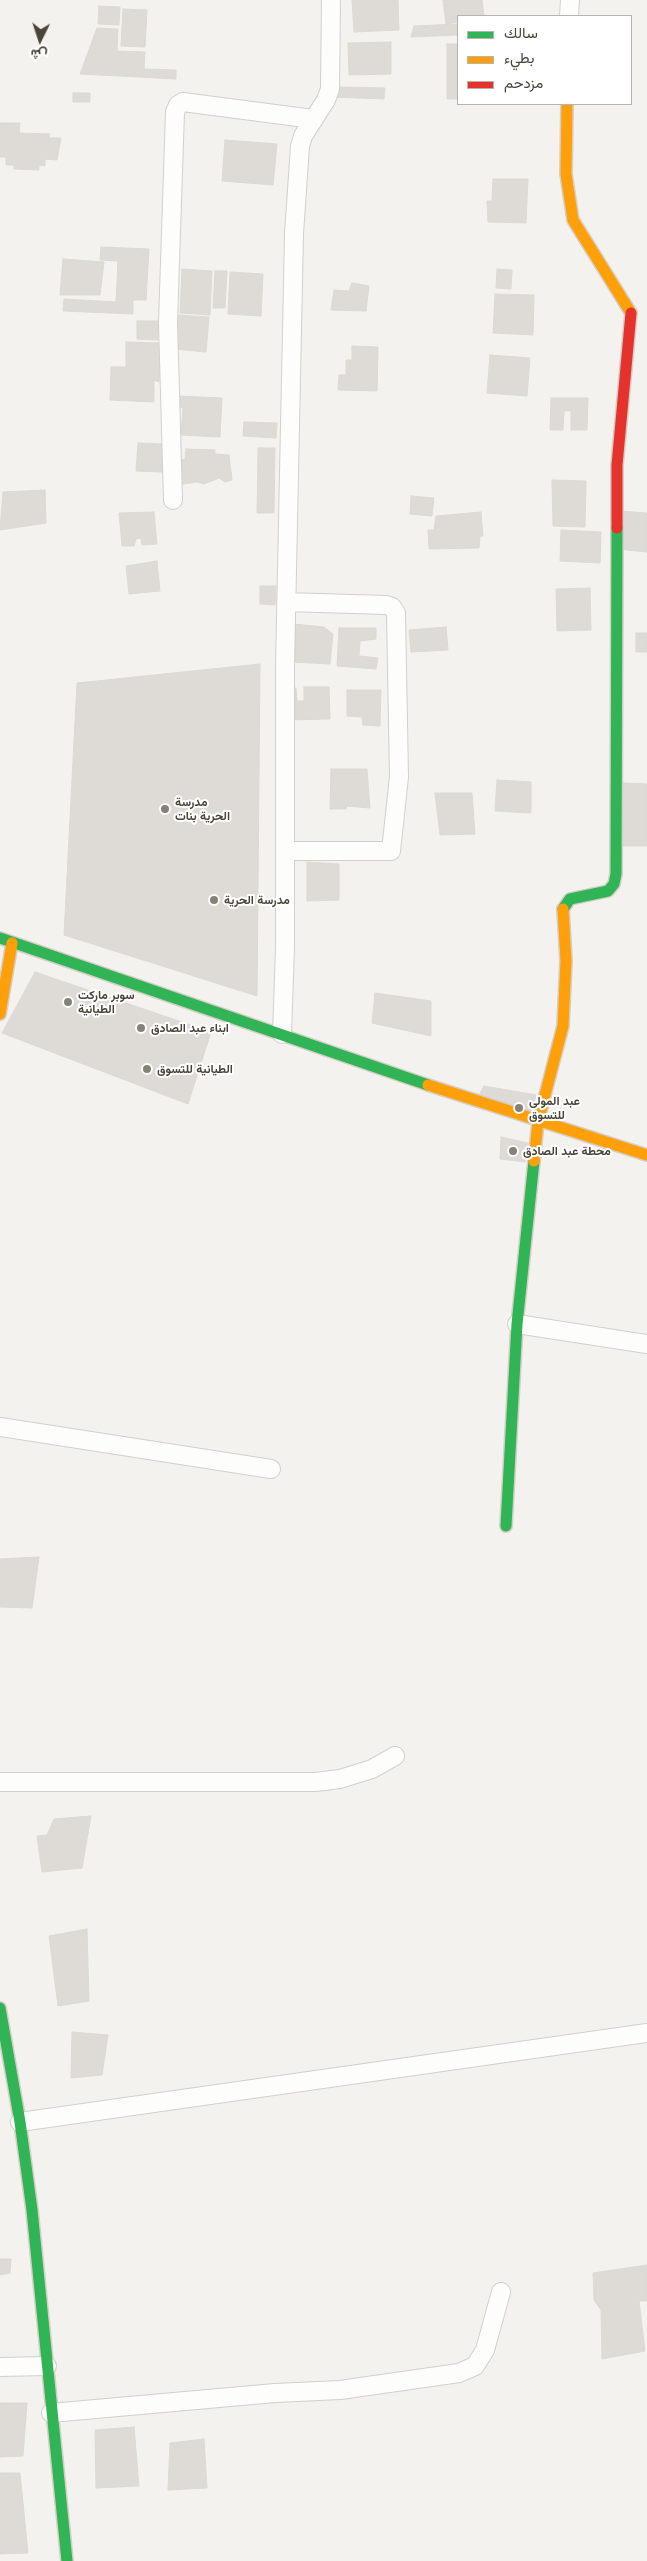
<!DOCTYPE html>
<html>
<head>
<meta charset="utf-8">
<style>
	body { margin:0 }
	#map { position:relative; width:647px; height:2561px; overflow:hidden; background:#f4f2ee; font-family:Quicksand,Vazirmatn,sans-serif }
	canvas { display:block }
	.legend { position:absolute; left:457px; top:15px; width:175px; height:90px; box-sizing:border-box; background:#fff; border:1px solid #b7b4b0; margin:0; padding:6px 9px; list-style:none; font-size:15px; color:#4b4439 }
	.legend li { display:flex; align-items:center; gap:10px; height:25px }
	.legend b { width:25px; border:1px solid #b7b4b0 }
	.north { position:absolute; left:15px; top:15px; width:50px; height:50px; -webkit-text-stroke:4px #fff; paint-order:stroke; rotate:184deg; font-size:14px; font-weight:700; line-height:20px; text-align:center; color:#4b4439 }
	.north::after { content:''; display:block; margin:auto; width:18px; height:22px; background:#4b4439; clip-path:polygon(50% 0,100% 100%,50% 72%,0 100%) }
</style>
</head>
<body>
<div id="map">
<canvas width="647" height="2561"></canvas>
<ul class="legend">
<li><b style="height:6px;background:#30b455"></b>سالك</li>
<li><b style="height:6px;background:#ff9f0a"></b>بطيء</li>
<li><b style="height:6px;background:#e5322d"></b>مزدحم</li>
</ul>
<div class="north">ش</div>
</div>
<script>
const g = document.querySelector('canvas').getContext('2d');
g.lineJoin = 'round';
function fillPath(path, color) {
  g.fillStyle = color;
  g.fill(path, 'evenodd');
}
function poly(rows) {
  const path = new Path2D();
  for (const r of rows) {
    path.moveTo(r[0], r[1]);
    for (let i = 2; i < r.length; i += 2) path.lineTo(r[i], r[i + 1]);
  }
  return path;
}
function stroke(path, color, width, dash) {
  g.strokeStyle = color;
  g.lineWidth = width;
  g.lineCap = dash ? 'butt' : 'round';
  g.setLineDash(dash || []);
  g.stroke(path);
}
function drawText(font, color, halo, rows, align = 'center') {
  g.font = font + ' Quicksand,Vazirmatn,sans-serif';
  g.lineWidth = 4;
  g.setLineDash([]);
  g.textBaseline = 'middle';
  g.strokeStyle = halo;
  g.fillStyle = color;
  for (const [text, x, y, turn = 0] of rows) {
    g.save();
    g.translate(x, y);
    g.rotate((+turn || 0) * Math.PI / 180);
    g.textAlign = isNaN(turn) ? turn : align;
    if (halo) g.strokeText(text, 0, 0);
    g.fillText(text, 0, 0);
    g.restore();
  }
}
const building = poly([
	[352,0,398,0,399,30,354,32,352,0],
	[443,0,482,0,484,16,458,16,458,22,446,24,443,0],
	[99,6,120,7,119,25,98,24,99,6],
	[123,9,147,10,145,47,121,46,123,9],
	[458,24,458,35,411,37,414,26,458,24],
	[97,28,118,29,117,51,145,52,144,69,176,70,176,79,80,74,97,28],
	[391,42,391,74,349,75,348,43,391,42],
	[447,44,458,44,458,99,447,99,447,44],
	[339,87,385,88,384,99,332,97,339,87],
	[73,93,90,93,90,102,73,102,73,93],
	[0,123,20,123,19,133,50,134,49,138,61,138,57,160,45,159,45,166,39,165,39,170,14,169,14,165,6,165,6,157,0,157,0,123],
	[225,140,277,144,273,185,222,181,225,140],
	[493,179,528,179,526,223,488,222,487,201,492,201,493,179],
	[101,247,149,249,146,300,133,300,133,314,63,311,64,299,116,302,118,261,100,260,101,247],
	[63,259,104,262,100,295,60,295,63,259],
	[182,269,212,271,210,315,180,313,182,269],
	[497,269,512,270,511,289,496,288,497,269],
	[215,271,227,271,225,308,213,308,215,271],
	[230,272,263,274,261,316,228,314,230,272],
	[352,283,369,286,366,311,331,310,334,290,349,291,352,283],
	[495,294,534,295,533,335,493,333,495,294],
	[176,315,209,317,206,352,174,349,176,315],
	[137,321,158,321,158,340,137,339,137,321],
	[126,342,160,343,159,382,154,380,154,402,110,400,111,367,126,367,126,342],
	[352,346,378,347,377,391,338,390,339,375,346,375,346,360,352,360,352,346],
	[490,355,530,358,527,396,487,393,490,355],
	[178,396,222,398,220,437,181,435,183,408,177,406,178,396],
	[551,398,588,398,587,430,571,430,571,411,564,411,563,430,550,430,551,398],
	[244,422,277,423,276,438,243,436,244,422],
	[138,443,164,444,162,472,136,471,138,443],
	[258,448,275,448,274,513,257,513,258,448],
	[186,449,215,450,215,454,229,455,232,480,225,482,219,478,204,484,197,482,177,485,178,461,185,459,186,449],
	[552,480,586,481,585,527,553,526,552,480],
	[45,490,46,523,0,530,3,492,45,490],
	[411,496,434,498,432,516,410,514,411,496],
	[620,511,647,513,647,552,618,549,620,511],
	[154,512,157,544,142,545,141,538,136,539,134,546,122,546,119,513,154,512],
	[481,512,483,536,480,536,479,548,429,549,428,530,434,530,436,516,481,512],
	[561,530,601,532,600,563,560,561,561,530],
	[157,561,160,591,129,594,126,566,157,561],
	[260,586,276,586,275,605,260,604,260,586],
	[590,588,591,630,557,631,556,589,590,588],
	[294,624,324,627,333,634,330,664,292,662,294,624],
	[446,627,448,650,411,652,409,630,446,627],
	[339,628,376,628,376,639,360,641,359,656,378,658,376,669,337,666,339,628],
	[636,633,647,633,647,652,636,652,636,633],
	[260,664,257,996,64,935,77,683,260,664],
	[304,687,329,687,330,719,287,720,287,688,296,688,297,701,304,701,304,687],
	[347,690,381,690,380,726,363,725,362,717,347,716,347,690],
	[331,769,367,769,370,808,347,806,346,809,330,809,331,769],
	[497,780,531,782,531,813,495,811,497,780],
	[622,783,647,784,647,846,621,846,622,783],
	[435,793,472,793,475,834,440,835,435,793],
	[307,862,339,864,339,900,307,901,307,862],
	[35,972,211,1032,188,1104,2,1033,35,972],
	[375,993,431,1001,431,1036,372,1023,375,993],
	[484,1086,536,1095,531,1116,477,1099,484,1086],
	[501,1137,528,1143,525,1162,500,1159,501,1137],
	[39,1557,32,1608,0,1607,0,1559,39,1557],
	[91,1816,82,1868,42,1872,37,1836,47,1835,54,1819,91,1816],
	[87,1929,89,2001,58,2006,49,1936,87,1929],
	[72,2032,108,2035,102,2075,71,2078,72,2032],
	[0,2259,11,2259,10,2273,0,2275,0,2259],
	[647,2265,647,2301,639,2301,645,2351,602,2359,601,2310,594,2300,593,2273,647,2265],
	[0,2403,27,2403,23,2456,0,2457,0,2403],
	[134,2427,139,2486,96,2488,95,2430,134,2427],
	[204,2439,207,2488,168,2490,170,2443,204,2439],
	[0,2473,20,2473,28,2553,0,2554,0,2473]
]);
fillPath(building, '#dedbd6');
stroke(building, '#dcd9d4', 1);
const street = poly([
	[569,16,570,0],
	[173,500,168,322,175,112,178,105,183,102,313,119],
	[286,851,391,851,399,777,396,613,392,607,386,605,286,602],
	[282,1034,285,948,285,666,294,234,300,146,303,136,326,100,330,89,331,0],
	[517,1324,647,1344],
	[0,1427,271,1469],
	[0,1782,315,1782,340,1779,372,1769,395,1756],
	[20,2122,647,2033],
	[0,2367,47,2366],
	[51,2413,275,2393,340,2390,459,2373,475,2366,485,2350,501,2292]
]);
const fast = poly([
	[563,909,570,899,608,891,614,884,616,874,617,528],
	[0,938,428,1085],
	[506,1526,517,1324,534,1161],
	[0,2008,20,2122,32,2210,67,2561]
]);
const slow = poly([
	[567,104,566,174,573,220,631,313],
	[0,1014,12,943],
	[428,1085,647,1155],
	[534,1161,538,1122,563,1026,566,961,563,909]
]);
const jam = poly([
	[617,528,617,465,631,313]
]);
stroke(street, '#d2d0cb', 20);
stroke(fast, '#d3cfc5', 14);
stroke(slow, '#d3cfc5', 14);
stroke(jam, '#d3cfc5', 14);
stroke(street, '#fdfdfc', 18);
stroke(fast, '#30b455', 11);
stroke(slow, '#ff9f0a', 11);
stroke(jam, '#e5322d', 11);
for (const [x, y, r, color] of [
	[165,809,5,"#868178"],
	[214,900,5,"#868178"],
	[68,1002,5,"#868178"],
	[141,1028,5,"#868178"],
	[147,1069,5,"#868178"],
	[519,1108,5,"#868178"],
	[513,1151,5,"#868178"]
]) {
  const dot = new Path2D();
  dot.arc(x, y, r, 0, 2 * Math.PI);
  g.fillStyle = color;
  g.fill(dot);
  stroke(dot, '#fff', 2);
}
drawText('bold 12px', '#4b4439', '#fff', [
	["مدرسة",175,802],
	["الحرية بنات",175,816],
	["مدرسة الحرية",224,900],
	["سوبر ماركت",78,995],
	["الطيانية",78,1009],
	["ابناء عبد الصادق",151,1028],
	["الطيانية للتسوق",157,1069],
	["عبد المولى",529,1101],
	["للتسوق",529,1115],
	["محطة عبد الصادق",523,1151]
], 'left');
</script>
</body>
</html>
